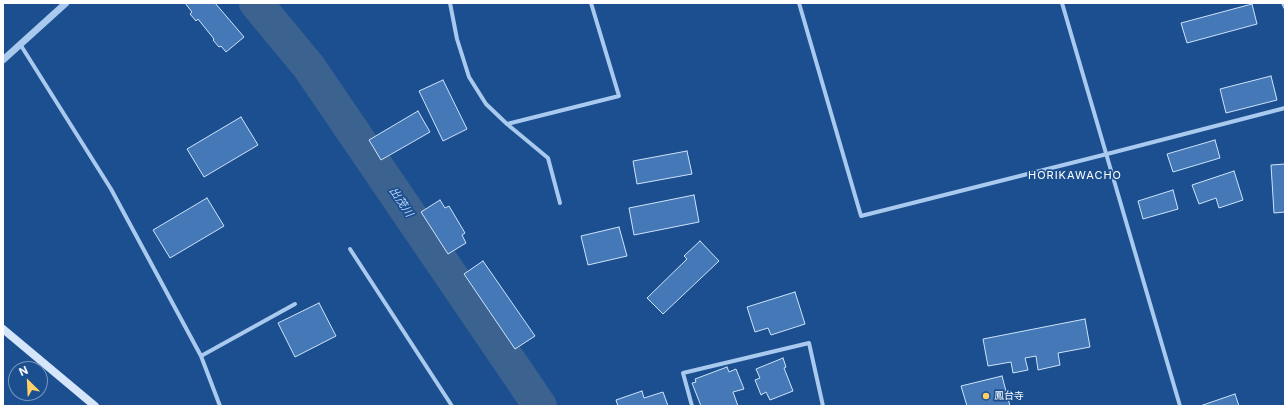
<!DOCTYPE html>
<html>
<head>
<meta charset="utf-8">
<style>
	body { margin:0 }
	#map { position:relative; width:1288px; height:409px; overflow:hidden; background:#1b4f8f; font-family:Inter,sans-serif }
	canvas { display:block }
	.frame { position:absolute; inset:0; border:4px solid #fff; pointer-events:none }
	.north { position:absolute; left:8px; top:361px; width:40px; height:40px; box-sizing:border-box; background:#1b4f8f; border:1px solid #7695bc; border-radius:50%; rotate:336deg; font-size:11px; font-weight:700; line-height:16px; text-align:center; color:#fff }
	.north::after { content:''; display:block; margin:auto; width:14px; height:18px; background:#ffd166; clip-path:polygon(50% 0,100% 100%,50% 72%,0 100%) }
</style>
</head>
<body>
<div id="map">
<canvas width="1288" height="409"></canvas>
<div class="frame"></div>
<div class="north">N</div>
</div>
<script>
const g = document.querySelector('canvas').getContext('2d');
g.lineJoin = 'round';
function poly(rows) {
  const path = new Path2D();
  for (const r of rows) {
    path.moveTo(r[0], r[1]);
    for (let i = 2; i < r.length; i += 2) path.lineTo(r[i], r[i + 1]);
  }
  return path;
}
function stroke(path, color, width, dash) {
  g.strokeStyle = color;
  g.lineWidth = width;
  g.lineCap = dash ? 'butt' : 'round';
  g.setLineDash(dash || []);
  g.stroke(path);
}
function fillPath(path, color) {
  g.fillStyle = color;
  g.fill(path, 'evenodd');
}
function drawText(font, color, halo, rows, align = 'center') {
  g.font = font + ' Inter,"Noto Sans JP",sans-serif';
  g.lineWidth = 3.5;
  g.setLineDash([]);
  g.textBaseline = 'middle';
  g.strokeStyle = halo;
  g.fillStyle = color;
  for (const [text, x, y, turn = 0] of rows) {
    g.save();
    g.translate(x, y);
    g.rotate((+turn || 0) * Math.PI / 180);
    g.textAlign = isNaN(turn) ? turn : align;
    if (halo) g.strokeText(text, 0, 0);
    g.fillText(text, 0, 0);
    g.restore();
  }
}
stroke(poly([
	[256,3,309,67,540,406]
]), '#3c6290', 34);
const building = poly([
	[185,3,215,3,244,37,226,52,221,46,219,47,213,40,214,39,198,19,196,21,190,14,192,12,185,3],
	[1252,4,1257,24,1187,43,1181,23,1252,4],
	[1271,76,1277,100,1226,113,1220,89,1271,76],
	[443,80,467,129,443,141,419,91,443,80],
	[418,111,430,132,381,160,369,140,418,111],
	[241,117,258,145,204,177,187,149,241,117],
	[1215,140,1220,158,1173,172,1167,154,1215,140],
	[687,151,692,174,637,184,633,161,687,151],
	[1285,164,1285,212,1274,213,1271,165,1285,164],
	[1234,171,1243,200,1219,208,1216,198,1199,204,1192,185,1234,171],
	[1173,190,1178,209,1143,219,1138,201,1173,190],
	[694,195,699,222,634,235,629,208,694,195],
	[207,198,224,226,170,258,153,230,207,198],
	[440,200,445,208,449,206,465,233,462,235,466,243,448,254,421,212,440,200],
	[619,227,627,256,588,265,581,236,619,227],
	[700,241,719,261,663,314,647,298,687,259,684,256,700,241],
	[483,261,535,336,515,349,464,274,483,261],
	[795,292,805,324,771,335,768,328,755,332,747,307,795,292],
	[319,303,336,336,295,357,278,323,319,303],
	[1085,319,1090,347,1058,353,1060,365,1038,370,1036,356,1025,358,1028,370,1013,373,1011,362,988,366,983,339,1085,319],
	[783,358,786,367,784,368,793,391,770,400,766,392,761,395,755,380,760,378,756,369,783,358],
	[727,367,729,372,736,369,744,389,733,392,738,406,701,406,692,383,696,382,695,379,727,367],
	[1002,376,1010,406,967,406,961,386,1002,376],
	[642,391,644,398,663,392,668,406,618,406,616,400,642,391],
	[1235,394,1239,406,1200,406,1235,394]
]);
fillPath(building, '#4478b7');
stroke(building, '#cfe3fa', 1);
stroke(poly([
	[450,3,457,39,469,77,486,104,507,124,619,96,591,3],
	[799,3,861,216,1107,154,1285,108],
	[1062,3,1180,406],
	[1283,3,1285,7],
	[20,44,111,189,201,356,220,406],
	[507,124,548,158,560,203],
	[350,249,452,406],
	[201,356,295,304],
	[692,406,683,373,809,343,823,406]
]), '#a9c9ee', 4);
stroke(poly([
	[3,60,66,3]
]), '#a9c9ee', 7);
stroke(poly([
	[3,329,95,406]
]), '#d6e6fa', 8);
for (const [x, y, r, color] of [
	[986,396,4,"#ffd166"]
]) {
  const dot = new Path2D();
  dot.arc(x, y, r, 0, 2 * Math.PI);
  g.fillStyle = color;
  g.fill(dot);
  stroke(dot, '#1b4f8f', 1.5);
}
drawText('10px', '#fff', '#1b4f8f', [
	["鳳台寺",994,396]
], 'left');
g.letterSpacing = '1px';
drawText('11px', '#fff', '#1b4f8f', [
	["HORIKAWACHO",1075,176]
]);
g.letterSpacing = '0px';
drawText('italic 11px', '#b5d3f5', '#1b4f8f', [
	["出茂川",401,202,56]
]);
</script>
</body>
</html>
